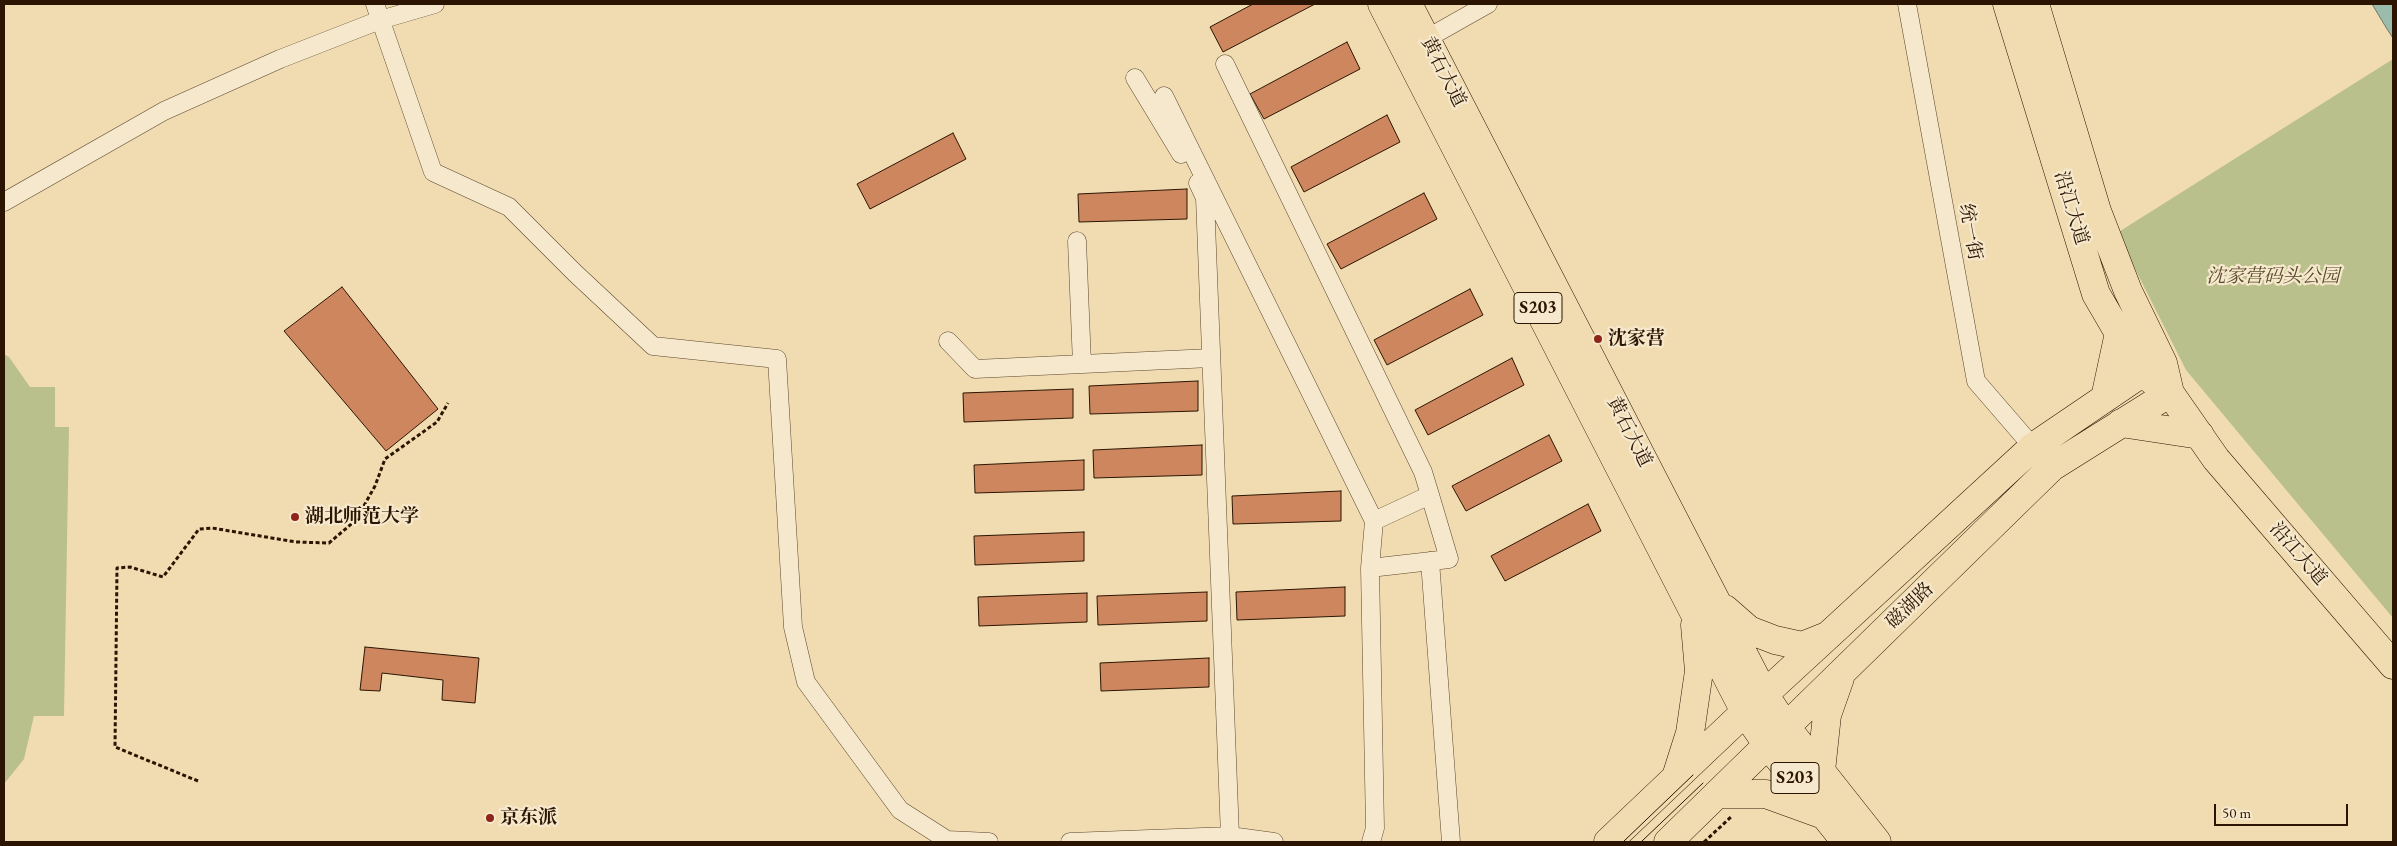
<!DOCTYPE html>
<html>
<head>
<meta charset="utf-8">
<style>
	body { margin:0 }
	#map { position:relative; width:2397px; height:846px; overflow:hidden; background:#f1dcb1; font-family:"EB Garamond",serif }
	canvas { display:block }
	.frame { position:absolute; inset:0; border:5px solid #2b1502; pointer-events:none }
	.scale { position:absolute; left:2214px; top:804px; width:134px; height:22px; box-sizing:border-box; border:2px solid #2b1502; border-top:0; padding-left:6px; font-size:15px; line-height:18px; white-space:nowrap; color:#2b1502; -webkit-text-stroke:4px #f6e8cc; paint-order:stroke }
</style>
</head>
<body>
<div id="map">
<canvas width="2397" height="846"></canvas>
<div class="frame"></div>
<div class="scale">50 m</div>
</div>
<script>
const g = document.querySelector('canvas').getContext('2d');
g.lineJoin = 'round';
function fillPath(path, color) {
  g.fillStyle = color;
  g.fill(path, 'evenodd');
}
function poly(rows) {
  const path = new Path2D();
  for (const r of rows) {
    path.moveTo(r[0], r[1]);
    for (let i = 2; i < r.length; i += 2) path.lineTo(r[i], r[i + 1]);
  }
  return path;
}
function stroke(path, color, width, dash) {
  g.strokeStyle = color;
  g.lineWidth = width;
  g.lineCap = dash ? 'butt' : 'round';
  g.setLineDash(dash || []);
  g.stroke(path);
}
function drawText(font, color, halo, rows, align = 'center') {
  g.font = font + ' "EB Garamond","Noto Serif SC",serif';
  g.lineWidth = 4.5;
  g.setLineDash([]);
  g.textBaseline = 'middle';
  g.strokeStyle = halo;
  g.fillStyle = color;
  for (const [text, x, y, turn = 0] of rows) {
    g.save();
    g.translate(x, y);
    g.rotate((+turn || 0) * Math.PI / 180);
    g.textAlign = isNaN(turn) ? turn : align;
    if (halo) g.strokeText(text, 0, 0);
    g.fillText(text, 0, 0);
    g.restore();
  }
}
fillPath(poly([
	[2393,59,2393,618,2186,370,2117,233],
	[4,354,9,357,30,387,55,387,55,427,69,427,64,716,34,716,24,759,4,784]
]), '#bac08c');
const water = poly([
	[2372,4,2393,4,2393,38,2387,29,2372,4]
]);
fillPath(water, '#9bbcab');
stroke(water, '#6e7967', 1);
const building = poly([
	[1253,4,1315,4,1223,52,1210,27,1253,4],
	[1347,42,1360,69,1264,119,1250,94,1347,42],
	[1387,115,1400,142,1304,192,1291,167,1387,115],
	[953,133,966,159,870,209,857,184,953,133],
	[1187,189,1187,219,1079,222,1078,194,1187,189],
	[1424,193,1437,219,1341,269,1327,244,1424,193],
	[342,287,438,409,386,451,284,331,342,287],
	[1470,289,1483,315,1387,365,1374,340,1470,289],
	[1512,358,1524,385,1428,435,1415,410,1512,358],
	[1198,381,1198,411,1090,414,1089,386,1198,381],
	[1073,389,1073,418,964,422,963,393,1073,389],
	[1549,435,1562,461,1466,511,1452,486,1549,435],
	[1202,445,1202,475,1094,478,1093,450,1202,445],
	[1084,460,1084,490,975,493,974,465,1084,460],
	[1341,491,1341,521,1233,524,1232,496,1341,491],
	[1588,504,1601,531,1505,581,1491,556,1588,504],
	[1084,532,1084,561,975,565,974,536,1084,532],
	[1345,587,1345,616,1237,620,1236,592,1345,587],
	[1207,592,1207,621,1098,625,1097,596,1207,592],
	[1087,593,1087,622,979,626,978,597,1087,593],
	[365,647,479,658,475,703,442,700,443,680,382,673,380,691,360,690,365,647],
	[1209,658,1209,687,1101,691,1100,663,1209,658]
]);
fillPath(building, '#cd865d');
stroke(building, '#2b1502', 1);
const street = poly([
	[375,4,433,172,509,207,575,273,653,346,777,359,793,627,806,682,900,810,947,840,989,842],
	[1907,4,1976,381,2033,447],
	[1426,39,1488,4],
	[1225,64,1423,472,1430,495],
	[1135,78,1181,154],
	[1164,96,1374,521,1370,568,1375,828,1371,842],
	[1198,183,1205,198,1230,836],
	[4,202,164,111,280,59,380,20,435,4],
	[1077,241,1082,364],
	[948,341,975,369,1211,358],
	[1430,561,1451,842],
	[1370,568,1449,559,1430,495,1374,521],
	[1070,842,1230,836,1274,842]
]);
const primary = poly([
	[1382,4,1745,712,1767,744,1846,842],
	[1408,4,1764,694,1786,727,1877,842],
	[2007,4,2096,294,2142,373,2170,393,2216,459,2393,665],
	[2035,4,2097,211,2128,291,2163,363,2170,393],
	[2105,398,2119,333],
	[2121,423,2200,435],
	[1725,609,1749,630,1775,640,1802,646,1827,636],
	[1821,771,1827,715,1840,678],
	[1677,774,1690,733,1699,671,1695,625],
	[1717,794,1766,794,1824,815],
	[1608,842,1745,712,2033,447,2142,373],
	[1668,842,2052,467,2170,393]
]);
stroke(street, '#5c472e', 19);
stroke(primary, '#2b1502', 29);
stroke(poly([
	[198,781,115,747,117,568,130,567,163,577,199,529,212,528,296,542,329,543,356,520,375,486,385,459,437,422,448,403],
	[1704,842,1731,817]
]), '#2b1502', 3, [4, 2.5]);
stroke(street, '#f6e8cc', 18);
stroke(primary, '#f1dcb1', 28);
stroke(poly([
	[1623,842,1693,775],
	[1641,842,1703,783]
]), '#2b1502', 1);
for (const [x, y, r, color] of [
	[1598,339,5,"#8f2418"],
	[295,517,5,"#8f2418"],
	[490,818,5,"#8f2418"]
]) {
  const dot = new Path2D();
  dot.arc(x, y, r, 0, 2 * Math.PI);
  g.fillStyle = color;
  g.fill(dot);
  stroke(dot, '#f6e8cc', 2);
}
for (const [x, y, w] of [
	[1538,308,48],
	[1795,778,48]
]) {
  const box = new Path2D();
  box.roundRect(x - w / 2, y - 15.5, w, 31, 4);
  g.fillStyle = '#f6e8cc';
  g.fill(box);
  stroke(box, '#2b1502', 1);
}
drawText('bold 18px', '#2b1502', null, [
	["S203",1538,308],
	["S203",1795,778]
]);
drawText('19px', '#2b1502', '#f6e8cc', [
	["黄石大道",1443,72,63],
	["沿江大道",2071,208,73],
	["统一街",1970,232,80],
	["黄石大道",1629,432,63],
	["沿江大道",2298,554,49],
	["磁湖路",1910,606,-44]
]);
drawText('italic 19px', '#56482b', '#f6e8cc', [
	["沈家营码头公园",2273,277]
]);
drawText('bold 19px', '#2b1502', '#f6e8cc', [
	["沈家营",1608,339],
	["湖北师范大学",305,517],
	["京东派",500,818]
], 'left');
</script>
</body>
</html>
